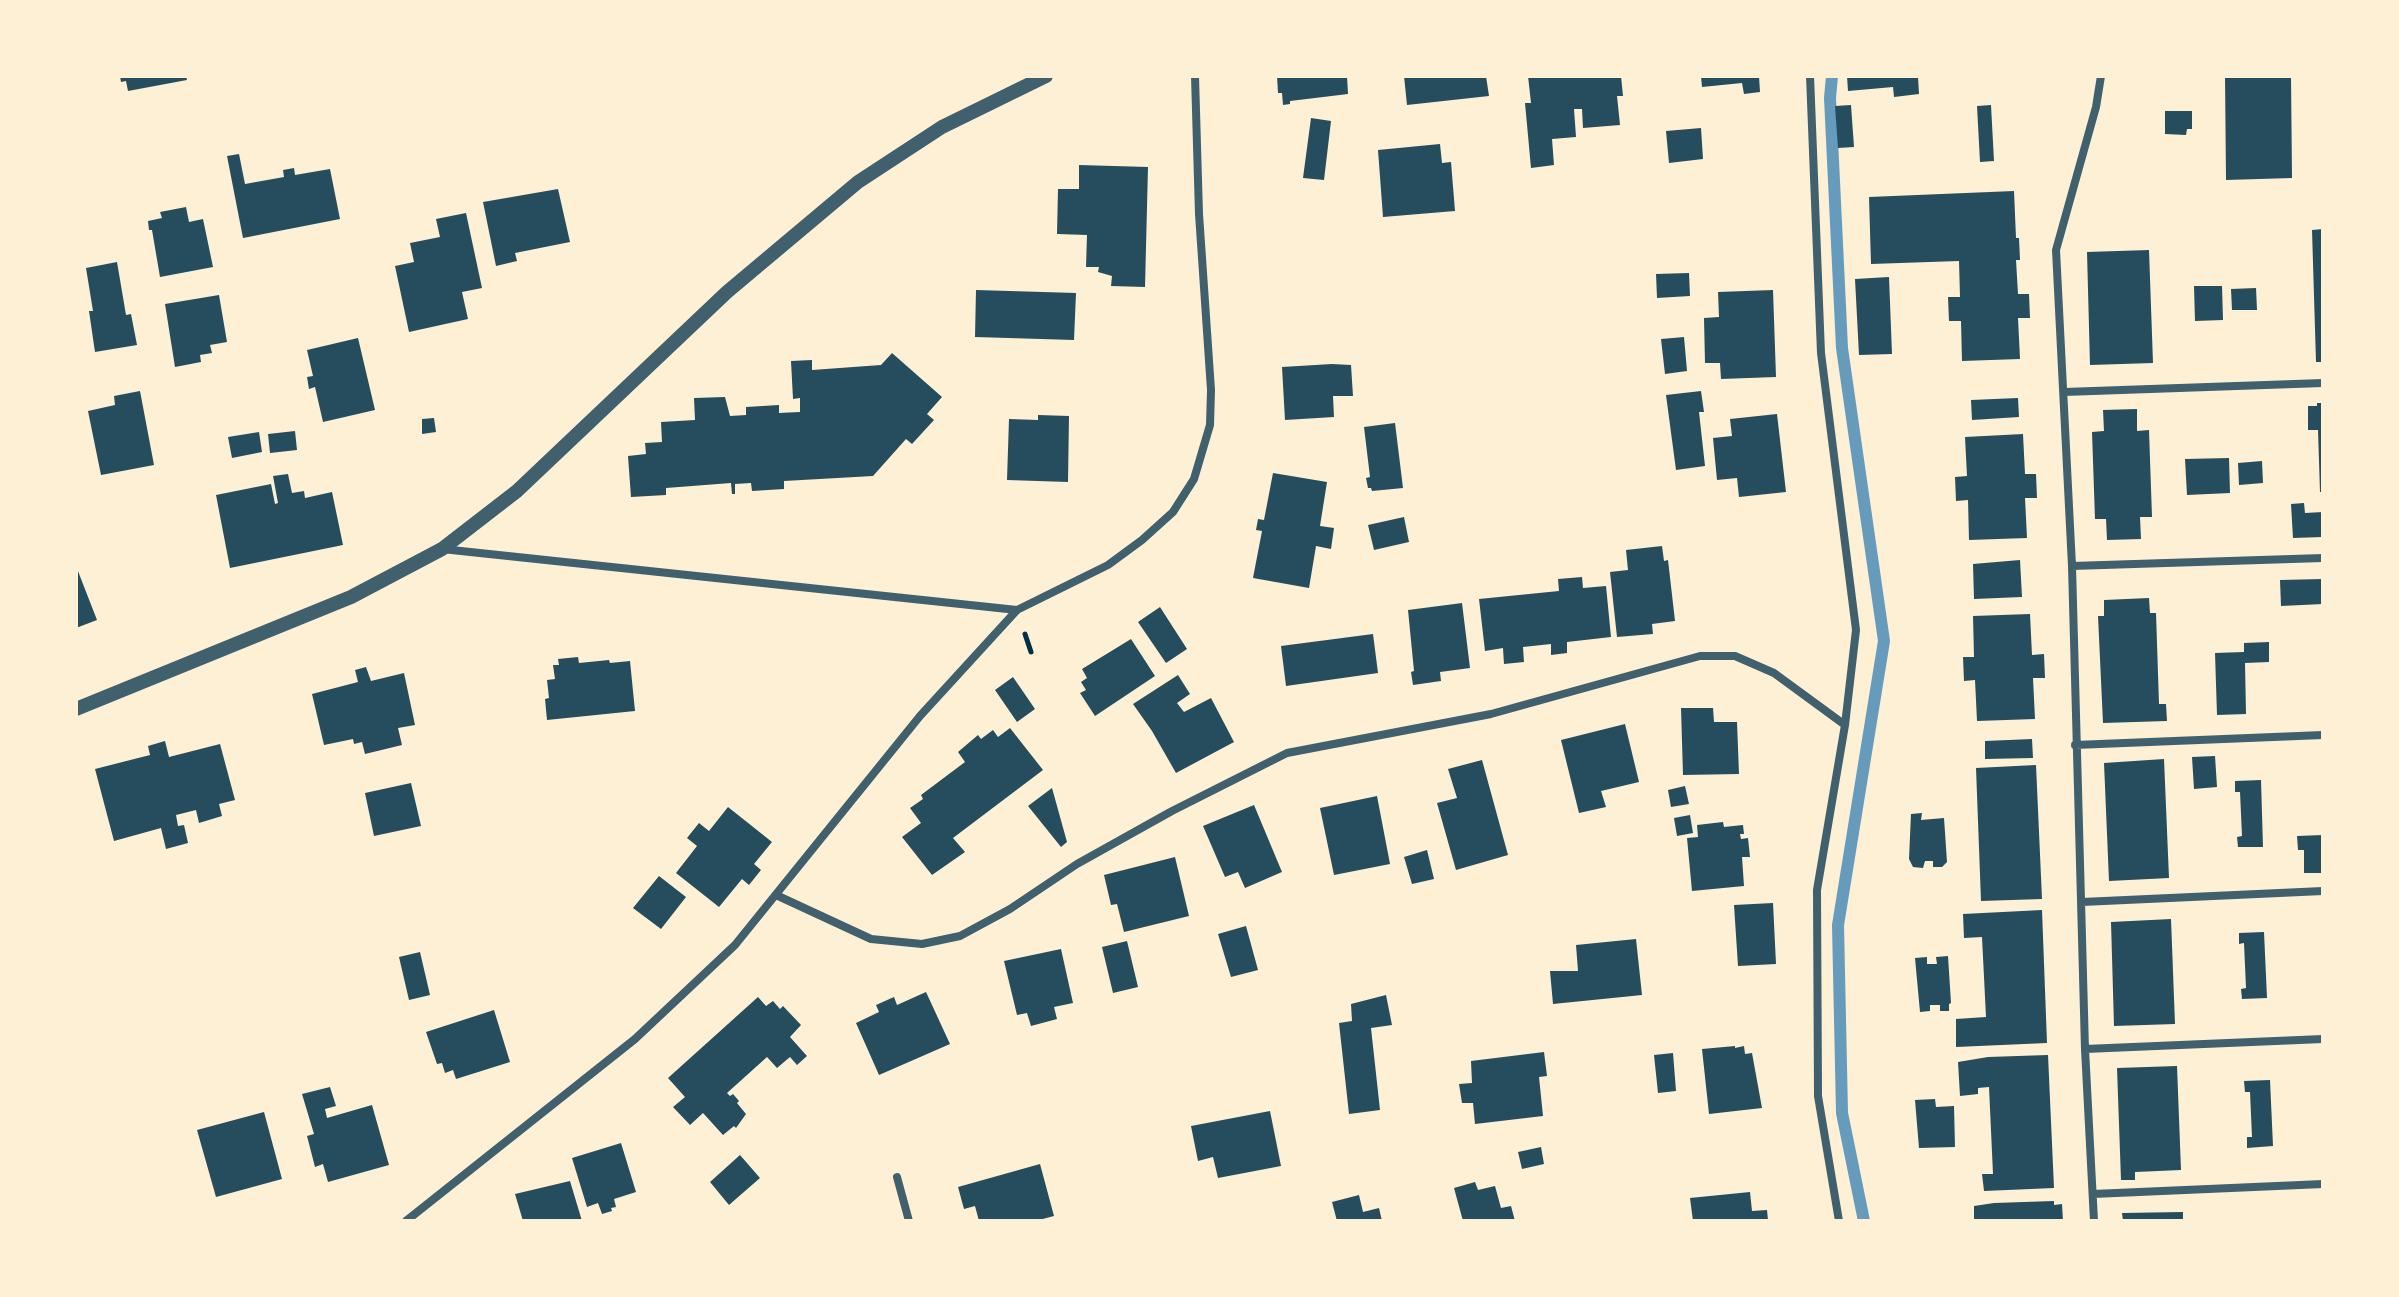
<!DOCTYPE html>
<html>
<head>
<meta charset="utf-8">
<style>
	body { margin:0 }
	#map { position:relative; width:2399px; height:1297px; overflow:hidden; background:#fdf0d5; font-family:"Source Sans 3",sans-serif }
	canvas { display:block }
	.frame { position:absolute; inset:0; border:78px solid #fdf0d5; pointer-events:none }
</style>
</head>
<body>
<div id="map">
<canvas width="2399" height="1297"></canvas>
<div class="frame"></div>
</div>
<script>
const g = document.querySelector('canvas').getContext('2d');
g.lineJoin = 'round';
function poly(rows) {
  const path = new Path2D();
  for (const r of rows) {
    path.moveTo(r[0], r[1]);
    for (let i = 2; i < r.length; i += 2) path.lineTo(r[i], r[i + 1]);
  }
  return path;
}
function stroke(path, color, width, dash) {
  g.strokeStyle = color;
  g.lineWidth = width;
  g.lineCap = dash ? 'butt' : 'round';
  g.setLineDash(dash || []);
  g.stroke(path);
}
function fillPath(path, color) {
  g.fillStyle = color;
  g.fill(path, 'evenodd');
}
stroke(poly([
	[1832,76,1830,98,1842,348,1884,641,1838,925,1842,1113,1864,1221]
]), '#669bbc', 12);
fillPath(poly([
	[120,76,186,76,187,80,128,91,126,81,121,82],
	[1277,76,1347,76,1348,94,1290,101,1290,104,1283,105,1282,93,1278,93],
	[1404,76,1486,76,1489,96,1407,105],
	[1528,76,1621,76,1623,96,1617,96,1620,125,1583,128,1582,109,1574,109,1576,137,1552,139,1554,165,1531,168,1525,103,1531,103],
	[1701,76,1759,76,1760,92,1744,94,1742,83,1702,87],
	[1847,76,1918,76,1919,94,1894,97,1893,87,1848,91],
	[2225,76,2291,76,2292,178,2226,180],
	[1851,105,1854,147,1838,148,1835,106],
	[1991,105,1994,161,1980,162,1977,106],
	[2165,111,2192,111,2192,129,2187,129,2186,135,2165,134],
	[1311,118,1331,121,1324,180,1303,178],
	[1701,128,1703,159,1669,163,1666,131],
	[1440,144,1442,163,1451,162,1455,211,1383,217,1378,150],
	[239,154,245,184,284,177,283,170,294,168,295,175,330,169,340,219,243,238,227,156],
	[1079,165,1148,167,1145,287,1111,286,1112,276,1098,272,1099,267,1086,267,1087,235,1057,234,1058,189,1079,189],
	[558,189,570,242,515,253,517,261,496,266,483,202],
	[2014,191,2016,238,2019,238,2020,260,2016,260,2018,294,2029,294,2030,318,2018,318,2020,359,1962,361,1961,321,1949,321,1948,297,1960,297,1959,261,1871,264,1869,197],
	[186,207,189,222,203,219,213,267,160,277,152,230,149,230,148,221,162,218,160,212],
	[466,213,482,288,462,292,468,319,409,332,395,266,414,262,410,243,440,237,436,219],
	[2323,229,2323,362,2316,362,2312,230],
	[2149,250,2153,363,2090,365,2087,252],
	[117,262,126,315,131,314,137,345,95,352,89,311,93,311,86,268],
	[1689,273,1690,296,1657,298,1656,274],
	[1889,277,1892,354,1859,355,1855,279],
	[2194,286,2222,286,2223,320,2195,321],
	[2256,288,2257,310,2232,310,2231,289],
	[976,290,1076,293,1074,340,975,337],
	[1773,290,1776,377,1721,379,1720,363,1705,363,1704,318,1719,317,1718,292],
	[219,295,227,342,210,345,212,353,200,355,201,362,175,367,165,304],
	[1684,337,1687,371,1665,374,1661,339],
	[358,338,375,410,323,422,315,387,309,389,307,377,313,376,307,350],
	[892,353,942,397,927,414,934,420,912,444,906,439,873,476,784,481,784,489,752,491,751,483,735,484,735,494,732,494,731,483,666,488,666,495,631,497,628,456,646,454,645,443,662,442,661,422,695,420,694,398,725,397,730,416,746,415,746,407,779,405,779,413,800,412,800,398,793,399,791,361,812,360,812,370,881,365],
	[1332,364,1351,365,1353,396,1333,396,1334,417,1285,420,1282,367],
	[140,391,154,465,101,475,88,411,115,405,114,396],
	[1701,391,1704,412,1699,412,1705,466,1676,470,1666,395],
	[2018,398,2019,417,1972,420,1971,400],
	[2317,403,2323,403,2323,492,2320,492,2318,430,2308,430,2308,406,2317,406],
	[2137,409,2137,431,2149,430,2152,517,2140,517,2141,539,2107,540,2106,519,2095,519,2092,432,2104,431,2103,410],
	[1777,414,1786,492,1739,497,1737,478,1717,480,1713,438,1732,436,1730,419],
	[1038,415,1069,416,1068,482,1007,480,1009,419,1038,420],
	[434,418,436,432,422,434,422,419],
	[1395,423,1403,488,1372,491,1371,488,1368,488,1366,478,1370,477,1364,427],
	[295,431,297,450,270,453,268,434],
	[259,432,262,452,232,458,228,437],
	[2023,434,2025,474,2036,474,2037,498,2025,498,2027,538,1969,540,1968,500,1956,501,1955,477,1967,476,1965,437],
	[2229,458,2230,493,2187,495,2185,459],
	[2262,461,2263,483,2239,485,2238,463],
	[1273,473,1327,482,1320,526,1334,528,1331,549,1316,546,1309,588,1253,578,1262,531,1256,530,1258,519,1264,520],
	[288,474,292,493,304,491,305,498,332,492,343,545,230,568,216,495,271,484,275,504,278,503,273,476],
	[2304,503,2305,513,2323,512,2323,537,2293,538,2291,504],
	[1404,517,1409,542,1374,550,1368,525],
	[1662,546,1664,561,1668,560,1675,621,1652,624,1653,634,1617,637,1610,572,1628,570,1626,550],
	[2020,560,2022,597,1974,599,1973,564],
	[76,566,97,620,76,628],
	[1582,577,1583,588,1606,586,1611,637,1567,642,1567,653,1551,655,1551,644,1523,647,1524,662,1504,664,1503,648,1485,651,1479,599,1559,591,1558,579],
	[2323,579,2323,604,2281,606,2280,580],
	[2149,598,2150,613,2156,613,2159,704,2166,704,2167,721,2103,723,2098,616,2104,616,2104,600],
	[1462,603,1470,668,1440,672,1441,681,1413,685,1411,672,1414,671,1408,610],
	[1160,607,1187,649,1166,663,1138,622],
	[2030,614,2032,655,2044,654,2045,678,2033,678,2035,719,1977,721,1975,680,1964,681,1963,657,1974,657,1973,616],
	[1373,634,1378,673,1286,686,1281,646],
	[1131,639,1155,676,1095,716,1080,693,1086,690,1081,682,1087,678,1082,669],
	[2269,642,2269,662,2245,663,2246,714,2217,715,2215,653,2244,652,2244,643],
	[578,657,579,663,609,660,610,663,630,661,635,711,547,720,545,699,549,698,547,680,555,679,553,665,559,665,558,659],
	[366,667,371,681,404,673,415,725,398,728,402,745,365,754,362,742,354,744,353,739,324,745,312,694,358,682,355,670],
	[1178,675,1190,694,1177,703,1184,712,1211,698,1234,742,1176,773,1152,731,1133,704],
	[1013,677,1035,709,1017,722,995,690],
	[1681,708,1713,708,1714,722,1737,722,1739,774,1683,775],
	[1625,724,1639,782,1601,791,1606,807,1579,813,1561,740],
	[1010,728,1043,770,953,838,965,852,932,875,902,837,921,823,910,808,923,799,921,795,965,762,958,752,978,735,981,739,993,730,998,737],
	[2032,739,2033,758,1985,759,1985,741],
	[165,741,169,757,220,744,235,800,219,804,222,816,199,823,196,810,176,815,178,826,184,825,188,843,166,849,161,828,114,841,95,769,150,755,148,746],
	[2215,756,2217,787,2194,789,2192,757],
	[2164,759,2169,878,2109,881,2104,763],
	[1482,760,1508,855,1456,870,1437,803,1457,798,1448,769],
	[2036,765,2042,899,1981,901,1976,768],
	[2261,780,2263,847,2238,847,2237,837,2242,836,2240,792,2235,792,2235,781],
	[411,783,421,826,374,836,365,793],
	[1685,786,1689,804,1671,807,1668,790],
	[1052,788,1067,842,1061,847,1028,806],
	[1377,796,1390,864,1334,875,1320,808],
	[1254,805,1282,872,1245,888,1238,872,1225,877,1203,826],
	[728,807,772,842,754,864,761,870,749,885,742,879,719,907,676,873,697,846,687,838,699,823,709,831],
	[1922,813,1921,820,1944,818,1947,862,1942,867,1933,867,1933,861,1925,861,1923,868,1913,867,1909,859,1911,814],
	[1690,815,1693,833,1677,836,1674,818],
	[1723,822,1724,827,1743,825,1744,834,1740,834,1741,839,1748,838,1750,857,1742,857,1744,886,1692,891,1687,838,1698,837,1697,825],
	[2323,835,2323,873,2304,873,2304,850,2298,850,2297,836],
	[1427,850,1434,879,1412,884,1404,857],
	[1175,857,1189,916,1124,932,1117,904,1111,905,1104,875],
	[659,876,686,897,661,929,633,908],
	[1773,903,1776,964,1738,966,1734,905],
	[2042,910,2047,1043,1956,1047,1956,1019,1986,1017,1982,937,1964,938,1963,914],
	[2171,919,2175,1024,2114,1026,2111,922],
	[1246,926,1258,970,1231,977,1218,934],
	[2264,932,2267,998,2242,999,2241,989,2246,988,2244,943,2239,944,2239,933],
	[1636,939,1642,995,1553,1004,1550,971,1578,971,1576,945],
	[1127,941,1138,987,1113,993,1102,947],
	[1061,949,1073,1003,1054,1007,1057,1019,1031,1026,1027,1013,1017,1015,1004,961],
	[420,952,430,995,409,1000,399,957],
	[1948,956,1951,1003,1949,1004,1949,1011,1940,1011,1940,1005,1930,1005,1930,1011,1920,1012,1915,958,1927,957,1927,964,1937,964,1936,957],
	[926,992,950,1044,879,1075,856,1023,879,1012,876,1005,894,997,897,1005],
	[1386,995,1392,1025,1371,1028,1380,1110,1349,1114,1339,1023,1352,1021,1351,1004],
	[758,997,766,1006,773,1001,780,1009,783,1006,801,1025,790,1037,807,1056,797,1065,790,1057,777,1068,767,1057,727,1093,730,1096,733,1094,739,1101,737,1103,746,1114,736,1128,734,1126,723,1135,703,1113,690,1125,673,1107,685,1097,668,1078],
	[494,1010,510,1062,456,1079,453,1070,445,1073,442,1063,437,1064,426,1032],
	[1735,1046,1735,1048,1744,1046,1745,1054,1752,1053,1762,1108,1709,1114,1702,1049],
	[1544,1052,1547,1076,1539,1077,1543,1116,1475,1124,1473,1103,1462,1103,1459,1084,1472,1083,1471,1061],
	[1673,1053,1676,1091,1658,1093,1654,1055],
	[2048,1055,2054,1188,1984,1191,1982,1174,1993,1174,1989,1087,1978,1088,1978,1094,1960,1096,1958,1062,1988,1057],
	[2177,1066,2181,1170,2135,1172,2135,1180,2121,1180,2117,1068],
	[2270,1080,2273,1146,2247,1148,2247,1137,2252,1137,2250,1092,2245,1092,2244,1081],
	[330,1087,336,1106,325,1109,327,1118,372,1105,389,1165,328,1182,323,1164,315,1167,307,1136,314,1134,302,1094],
	[1935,1099,1936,1107,1954,1106,1955,1147,1919,1148,1915,1100],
	[1270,1111,1281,1166,1218,1178,1213,1157,1198,1161,1191,1126],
	[264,1112,282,1179,216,1197,197,1130],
	[621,1143,636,1192,614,1199,616,1207,611,1208,612,1211,602,1214,598,1203,587,1207,572,1158],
	[1541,1147,1544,1164,1522,1169,1518,1152],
	[740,1155,760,1178,729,1205,710,1182],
	[1040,1164,1054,1216,1035,1221,979,1221,975,1206,964,1209,958,1187],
	[570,1181,582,1221,523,1221,515,1194],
	[1475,1182,1478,1190,1495,1186,1501,1208,1511,1206,1515,1221,1463,1221,1454,1188],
	[1750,1192,1752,1211,1767,1210,1768,1220,1693,1221,1690,1198],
	[1359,1195,1363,1212,1379,1208,1382,1221,1337,1221,1332,1202],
	[2054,1201,2054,1205,2062,1204,2063,1221,1974,1221,1974,1206,1994,1203],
	[2183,1212,2183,1221,2123,1221,2122,1213]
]), '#264d5e');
stroke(poly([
	[1025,634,1031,652]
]), '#003049', 5);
stroke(poly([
	[1810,76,1821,353,1856,630,1845,725,1817,890,1818,1096,1839,1221],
	[2064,392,2323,383],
	[442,549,1017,610],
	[2072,566,2323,558],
	[2075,745,2323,735],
	[776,895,871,939,922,944,960,936,1010,909,1077,864,1172,811,1287,753,1491,714,1700,656,1735,656,1774,673,1845,725],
	[2082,902,2323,891],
	[2085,1049,2323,1039],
	[897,1177,909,1221],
	[2093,1194,2323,1184],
	[406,1221,635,1039,735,945,920,716,1017,610,1108,565,1142,540,1173,512,1194,479,1210,425,1211,390,1199,214,1195,76],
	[2094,1221,2085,1049,2072,566,2056,250,2096,107,2101,76]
]), '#3f606c', 8);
stroke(poly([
	[76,709,351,597,442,549,517,491,727,292,858,182,942,127,1046,76]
]), '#3f606c', 14);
</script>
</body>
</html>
